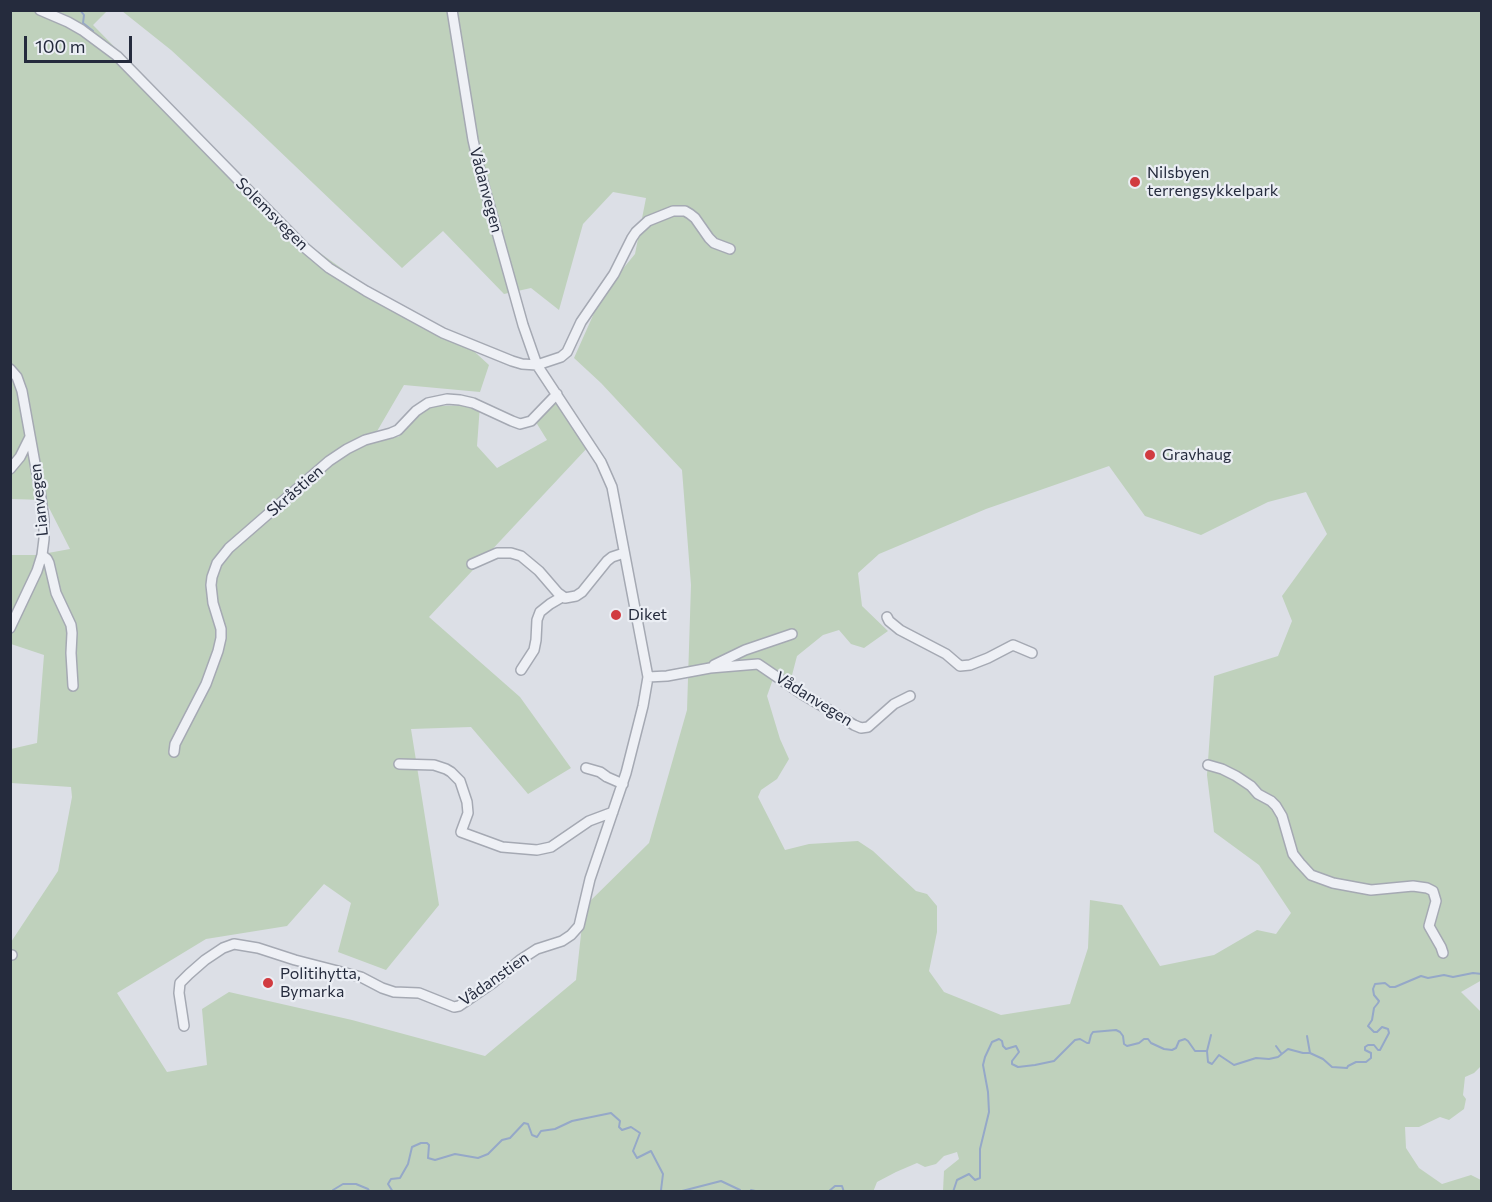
<!DOCTYPE html>
<html>
<head>
<meta charset="utf-8">
<style>
	body { margin:0 }
	#map { position:relative; width:1492px; height:1202px; overflow:hidden; background:#dcdfe6; font-family:Commissioner,sans-serif }
	canvas { display:block }
	.frame { position:absolute; inset:0; border:12px solid #252b3d; pointer-events:none }
	.scale { position:absolute; left:24px; top:36px; width:108px; height:27px; box-sizing:border-box; border:3px solid #252b3d; border-top:0; padding-left:8px; font-size:18px; line-height:21px; white-space:nowrap; color:#252b3d; -webkit-text-stroke:4px #ebeef4; paint-order:stroke }
</style>
</head>
<body>
<div id="map">
<canvas width="1492" height="1202"></canvas>
<div class="frame"></div>
<div class="scale">100 m</div>
</div>
<script>
const g = document.querySelector('canvas').getContext('2d');
g.lineJoin = 'round';
function fillPath(path, color) {
  g.fillStyle = color;
  g.fill(path, 'evenodd');
}
function poly(rows) {
  const path = new Path2D();
  for (const r of rows) {
    path.moveTo(r[0], r[1]);
    for (let i = 2; i < r.length; i += 2) path.lineTo(r[i], r[i + 1]);
  }
  return path;
}
function stroke(path, color, width, dash) {
  g.strokeStyle = color;
  g.lineWidth = width;
  g.lineCap = dash ? 'butt' : 'round';
  g.setLineDash(dash || []);
  g.stroke(path);
}
function drawText(font, color, halo, rows, align = 'center') {
  g.font = font + ' Commissioner,sans-serif';
  g.lineWidth = 4.5;
  g.setLineDash([]);
  g.textBaseline = 'middle';
  g.strokeStyle = halo;
  g.fillStyle = color;
  for (const [text, x, y, turn = 0] of rows) {
    g.save();
    g.translate(x, y);
    g.rotate((+turn || 0) * Math.PI / 180);
    g.textAlign = isNaN(turn) ? turn : align;
    if (halo) g.strokeText(text, 0, 0);
    g.fillText(text, 0, 0);
    g.restore();
  }
}
fillPath(poly([
	[11,11,107,11,93,25,309,245,366,286,453,332,489,365,480,392,404,385,376,433,398,437,428,406,480,405,477,446,497,468,547,440,534,419,556,400,589,446,429,617,520,697,571,768,528,794,471,727,411,729,439,905,386,970,338,952,351,903,324,884,287,926,206,939,117,993,167,1072,207,1065,202,1009,229,992,352,1020,485,1056,576,980,584,907,649,843,687,710,691,585,682,470,601,383,574,358,603,293,635,254,646,198,613,192,583,224,559,310,531,288,504,294,443,231,402,268,249,122,171,50,122,11,1481,11,1482,980,1461,992,1481,1012,1481,1066,1474,1073,1465,1077,1463,1095,1466,1099,1464,1109,1449,1120,1440,1117,1419,1127,1405,1127,1406,1148,1419,1168,1442,1184,1471,1175,1481,1180,1481,1191,943,1191,944,1171,959,1159,957,1152,944,1156,936,1164,925,1167,917,1163,896,1172,877,1182,873,1192,11,1191,11,942,58,871,72,797,71,787,11,783,11,749,37,743,44,655,11,644,11,555,37,555,70,549,45,500,11,499],
	[1109,466,1145,516,1201,535,1268,502,1306,492,1327,534,1282,596,1292,621,1278,656,1214,676,1207,775,1214,832,1259,865,1291,913,1276,934,1257,930,1214,955,1160,966,1122,905,1090,900,1088,948,1070,1004,1001,1015,944,992,929,971,937,932,937,906,927,894,916,891,873,851,858,841,809,844,785,850,758,797,761,790,777,779,789,759,780,739,767,696,773,679,791,679,797,656,823,635,839,630,851,644,864,648,888,631,862,606,858,573,879,554,986,509]
]), '#bfd1bc');
stroke(poly([
	[80,10,84,15,83,23,93,31],
	[1307,1036,1310,1053],
	[1276,1046,1281,1053],
	[1207,1051,1211,1035],
	[751,1190,760,1192],
	[682,1191,721,1181,740,1190],
	[333,1192,333,1190,343,1184,356,1184,368,1189,370,1192],
	[393,1192,388,1184,391,1179,400,1178,408,1164,412,1147,421,1143,427,1143,429,1145,428,1158,435,1160,455,1154,478,1158,488,1154,502,1140,510,1138,524,1123,528,1124,532,1135,537,1137,541,1131,555,1129,572,1121,611,1113,620,1121,619,1127,622,1130,631,1127,640,1133,633,1151,637,1158,651,1151,663,1174,661,1190,663,1192],
	[811,1192,814,1192],
	[828,1192,835,1186,842,1186,844,1192],
	[953,1192,957,1180,969,1174,975,1180,980,1178,980,1149,989,1112,988,1092,983,1065,985,1057,992,1042,999,1039,1002,1041,1003,1046,1006,1049,1016,1046,1019,1052,1012,1061,1012,1064,1018,1067,1035,1065,1054,1061,1075,1040,1080,1039,1087,1043,1089,1043,1091,1035,1093,1032,1116,1030,1120,1032,1123,1036,1124,1044,1127,1046,1139,1043,1144,1039,1148,1039,1151,1043,1164,1049,1172,1050,1176,1048,1179,1041,1185,1039,1188,1041,1195,1051,1207,1051,1208,1062,1212,1064,1219,1055,1234,1065,1256,1058,1269,1059,1278,1057,1288,1049,1303,1053,1310,1053,1323,1059,1332,1067,1347,1068,1348,1066,1356,1062,1366,1062,1371,1058,1371,1053,1365,1050,1365,1047,1368,1045,1374,1045,1378,1050,1380,1050,1389,1033,1388,1029,1382,1027,1377,1032,1374,1032,1368,1026,1372,1020,1374,1008,1378,1003,1379,1001,1374,995,1373,989,1375,984,1385,983,1390,987,1395,987,1421,976,1428,978,1444,975,1453,977,1473,973,1482,974]
]), '#95a8c8', 2);
const minor = poly([
	[40,10,68,22,82,30,117,56,304,247,329,268,366,291,443,333,512,361,522,364,537,365,561,357,567,352,581,322,614,274,632,238,636,232,648,221,673,211,685,211,690,214,695,218,709,238,714,243,730,249],
	[10,369,17,377,22,391,40,491,44,520,44,539,42,555,37,571,10,628],
	[10,469,20,457,30,437],
	[42,555,47,559,49,563,56,593,71,625,72,633,71,653,73,686],
	[472,564,497,553,511,553,521,556,539,571,558,593,565,598,576,596,582,592,607,561,612,557,624,553],
	[887,617,889,621,900,630,946,654,960,666,970,665,988,658,1013,645,1032,653],
	[714,665,745,650,792,634],
	[521,670,534,650,536,640,537,620,540,612,550,604,562,597],
	[648,677,667,676,710,668,758,664,802,694,854,725,861,728,868,727,894,704,910,696],
	[174,752,175,744,206,684,218,651,221,638,221,629,213,603,211,585,212,577,217,563,229,548,329,461,347,449,365,440,391,433,398,430,416,411,428,403,447,399,460,400,473,403,512,421,520,424,531,421,557,394],
	[399,764,434,765,446,769,451,772,460,781,467,802,468,813,461,832,502,847,537,850,551,847,589,821,613,812],
	[1208,765,1222,769,1236,776,1251,786,1258,794,1271,801,1276,806,1282,816,1293,854,1300,863,1311,875,1333,883,1371,890,1413,886,1427,888,1433,891,1436,901,1429,926,1441,947,1443,953],
	[586,768,600,772,607,777,623,784],
	[10,955,12,955],
	[184,1026,179,993,180,983,189,974,205,960,223,948,234,944,258,948,295,960,361,977,382,988,394,992,419,993,454,1007,459,1006,494,982,520,960,537,949,562,941,571,935,579,926,590,879,626,773,643,706,648,677,612,487,601,462,537,365,523,325,481,175,473,140,452,10]
]);
stroke(minor, '#a5a9b3', 12);
stroke(minor, '#eef0f5', 9);
for (const [x, y, r, color] of [
	[1135,182,6,"#d13b40"],
	[1150,455,6,"#d13b40"],
	[616,615,6,"#d13b40"],
	[268,983,6,"#d13b40"]
]) {
  const dot = new Path2D();
  dot.arc(x, y, r, 0, 2 * Math.PI);
  g.fillStyle = color;
  g.fill(dot);
  stroke(dot, '#ebeef4', 2);
}
drawText('16px', '#252b3d', '#ebeef4', [
	["Nilsbyen",1147,173],
	["terrengsykkelpark",1147,191],
	["Gravhaug",1162,455],
	["Diket",628,615],
	["Politihytta,",280,974],
	["Bymarka",280,992]
], 'left');
drawText('16px', '#252b3d', '#ebeef4', [
	["Vådanvegen",486,190,75],
	["Solemsvegen",272,214,45],
	["Skråstien",295,491,-41],
	["Lianvegen",39,500,-96],
	["Vådanvegen",814,699,32],
	["Vådanstien",494,979,-35]
]);
</script>
</body>
</html>
